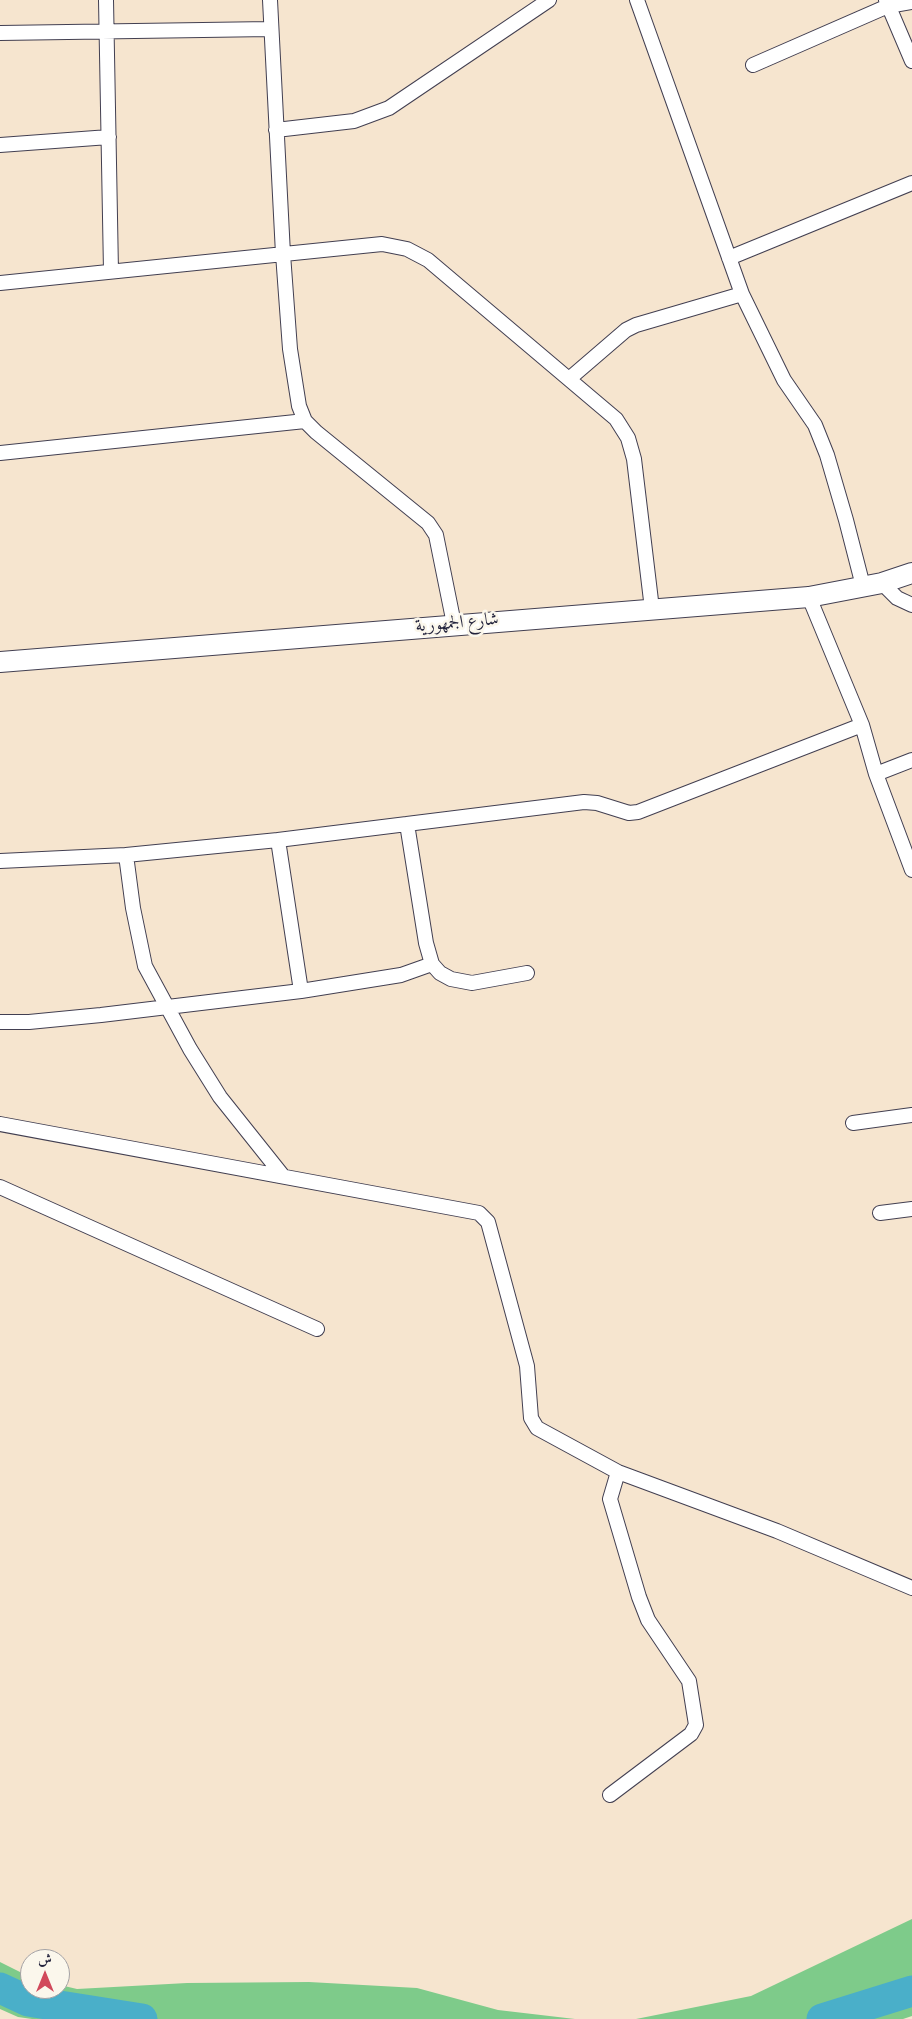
<!DOCTYPE html>
<html>
<head>
<meta charset="utf-8">
<style>
	body { margin:0 }
	#map { position:relative; width:912px; height:2019px; overflow:hidden; background:#f6e5cf; font-family:"IM FELL English",Amiri,serif }
	canvas { display:block }
	.north { position:absolute; left:20px; top:1949px; width:50px; height:50px; box-sizing:border-box; background:#fbf7ec; border:1px solid #a4a2a5; border-radius:50%; rotate:0deg; font-size:14px; font-weight:700; line-height:20px; text-align:center; color:#22223b }
	.north::after { content:''; display:block; margin:auto; width:18px; height:22px; background:#d1495b; clip-path:polygon(50% 0,100% 100%,50% 72%,0 100%) }
</style>
</head>
<body>
<div id="map">
<canvas width="912" height="2019"></canvas>
<div class="north">ش</div>
</div>
<script>
const g = document.querySelector('canvas').getContext('2d');
g.lineJoin = 'round';
function fillPath(path, color) {
  g.fillStyle = color;
  g.fill(path, 'evenodd');
}
function poly(rows) {
  const path = new Path2D();
  for (const r of rows) {
    path.moveTo(r[0], r[1]);
    for (let i = 2; i < r.length; i += 2) path.lineTo(r[i], r[i + 1]);
  }
  return path;
}
function stroke(path, color, width, dash) {
  g.strokeStyle = color;
  g.lineWidth = width;
  g.lineCap = dash ? 'butt' : 'round';
  g.setLineDash(dash || []);
  g.stroke(path);
}
function drawText(font, color, halo, rows, align = 'center') {
  g.font = font + ' "IM FELL English",Amiri,serif';
  g.lineWidth = 5;
  g.setLineDash([]);
  g.textBaseline = 'middle';
  g.strokeStyle = halo;
  g.fillStyle = color;
  for (const [text, x, y, turn = 0] of rows) {
    g.save();
    g.translate(x, y);
    g.rotate((+turn || 0) * Math.PI / 180);
    g.textAlign = isNaN(turn) ? turn : align;
    if (halo) g.strokeText(text, 0, 0);
    g.fillText(text, 0, 0);
    g.restore();
  }
}
fillPath(poly([
	[912,1919,912,2016,903,2019,636,2019,751,1996],
	[0,1962,30,1977,30,1989,60,1989,60,1985,77,1989,187,1983,309,1982,417,1988,498,2010,575,2019,32,2019,18,2017,0,2009]
]), '#7ecb8a');
stroke(poly([
	[0,1988,28,2001,142,2019],
	[822,2019,912,1991]
]), '#4aafc9', 31);
const street = poly([
	[106,0,111,271],
	[270,0,283,254,290,349,299,406,305,421,316,432,428,523,436,535,454,624],
	[637,0,742,294,784,380,815,425,827,455,846,520,863,586],
	[886,0,912,61],
	[0,33,270,29],
	[753,65,888,6,912,2],
	[276,130,354,121,389,108,549,0],
	[0,145,109,137],
	[729,258,912,183],
	[0,283,382,244,407,249,428,260,616,419,628,438,634,459,652,609],
	[569,379,626,330,636,325,742,294],
	[0,453,305,421],
	[882,583,897,598,912,605],
	[809,597,862,725,876,774,912,870],
	[876,774,912,760],
	[407,824,426,943,432,964,440,973,451,979,472,983,527,973],
	[278,840,301,991],
	[126,855,133,908,145,966,190,1049,220,1097,283,1176],
	[0,861,126,855,278,840,584,802,597,803,629,813,638,812,862,725],
	[0,1022,29,1022,101,1015,301,991,401,975,432,964],
	[853,1123,912,1115],
	[0,1124,479,1213,488,1222,527,1366,531,1418,537,1428,618,1472,777,1531,912,1588],
	[0,1187,317,1329],
	[880,1213,912,1209],
	[610,1795,691,1734,696,1725,689,1681,648,1620,639,1597,610,1499,618,1472]
]);
const secondary = poly([
	[0,662,809,597,882,583,912,573]
]);
stroke(street, '#423f51', 16);
stroke(secondary, '#423f51', 22);
stroke(street, '#fff', 14);
stroke(secondary, '#fff', 20);
drawText('18px', '#22223b', '#fbf7ec', [
	["شارع الجمهورية",457,624,-5]
]);
</script>
</body>
</html>
